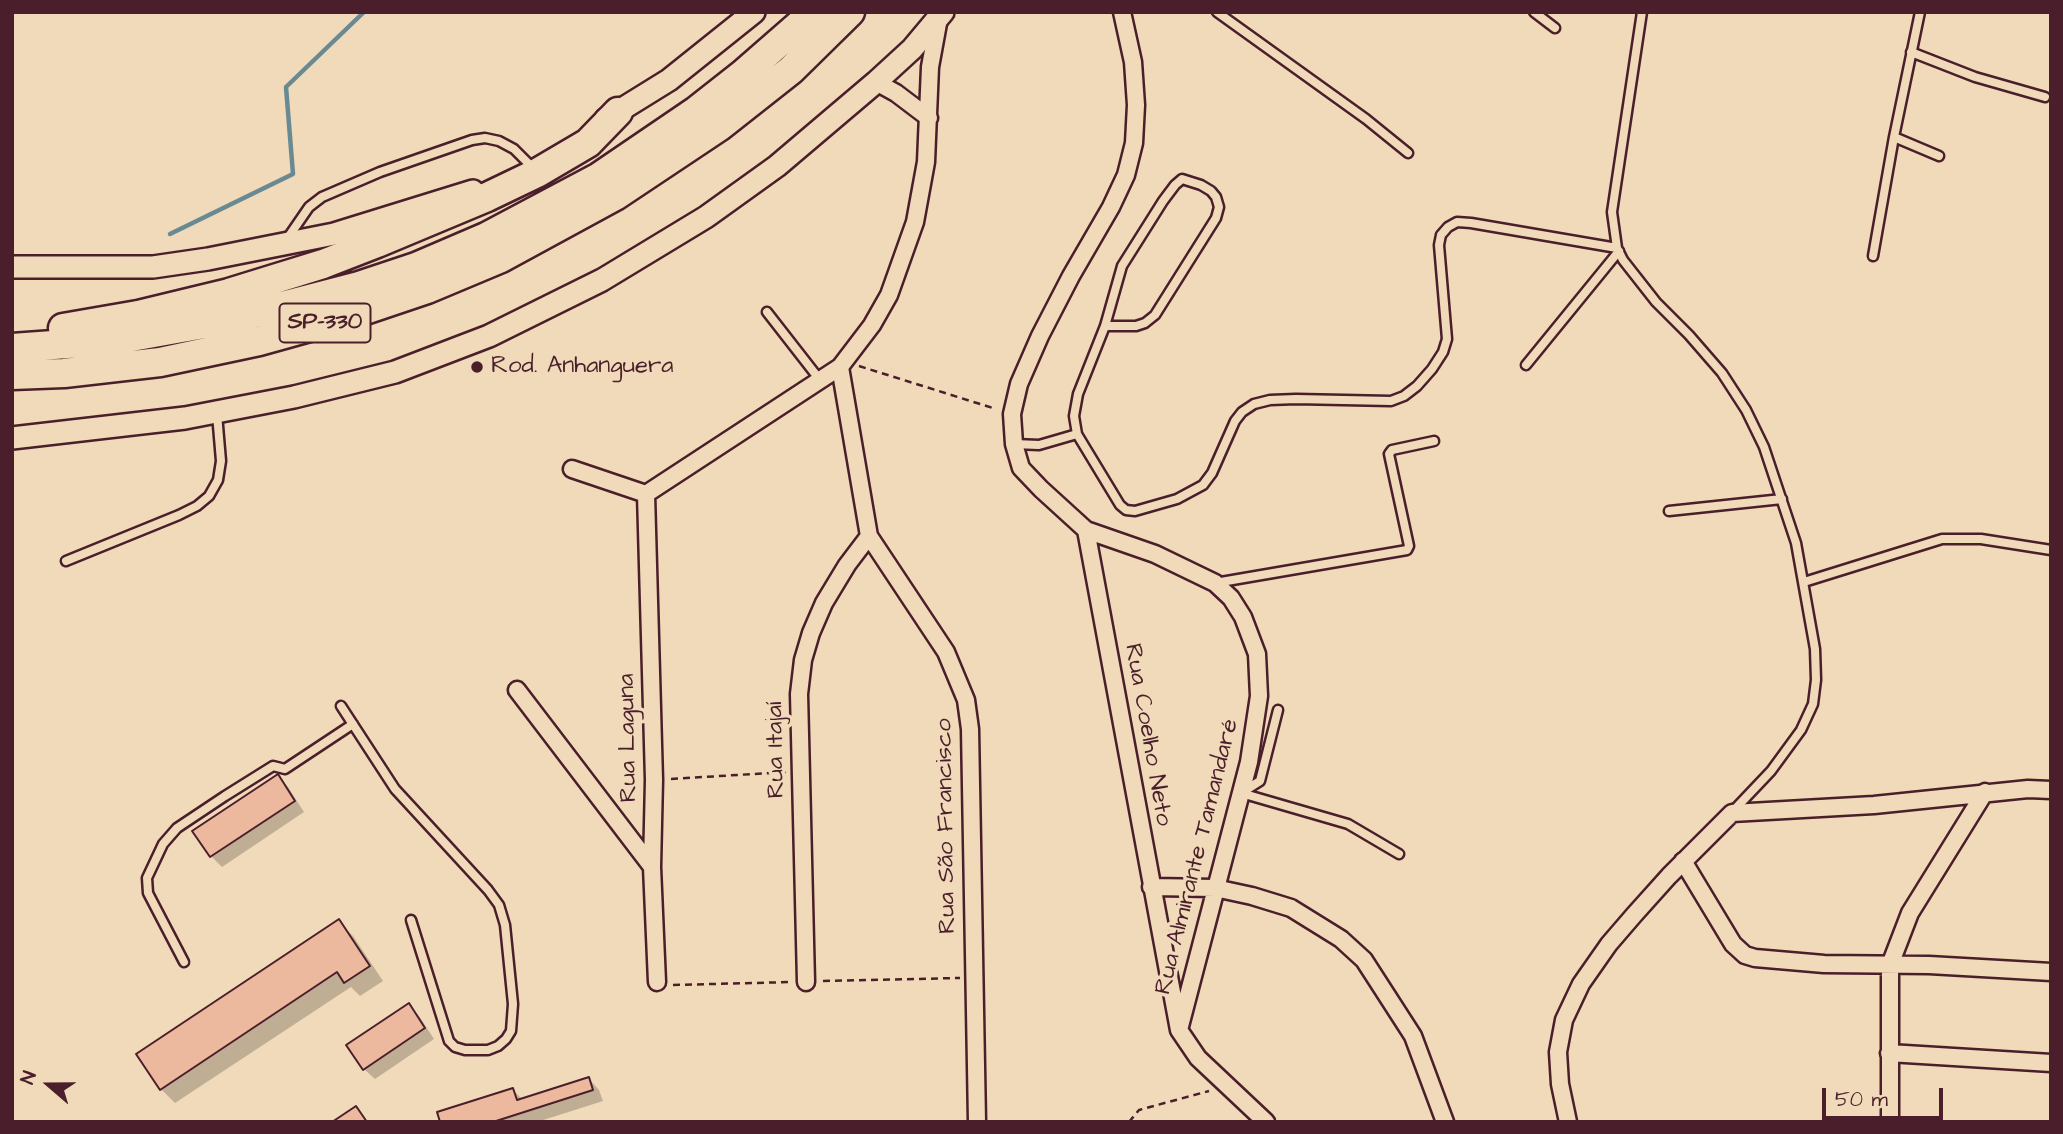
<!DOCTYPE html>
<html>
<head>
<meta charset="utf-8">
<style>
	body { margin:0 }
	#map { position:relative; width:2063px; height:1134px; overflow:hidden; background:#f0dab9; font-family:"Architects Daughter",sans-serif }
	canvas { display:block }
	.frame { position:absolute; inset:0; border:14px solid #4a1f2b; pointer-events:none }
	.north { position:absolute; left:14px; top:1050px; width:70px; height:70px; -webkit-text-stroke:5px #f0dab9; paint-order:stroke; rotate:290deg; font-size:19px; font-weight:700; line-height:28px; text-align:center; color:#4a1f2b }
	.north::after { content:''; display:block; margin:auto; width:24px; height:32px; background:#4a1f2b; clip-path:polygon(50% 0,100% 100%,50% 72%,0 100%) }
	.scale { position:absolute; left:1822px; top:1088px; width:121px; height:32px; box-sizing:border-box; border:4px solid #4a1f2b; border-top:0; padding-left:9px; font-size:21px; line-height:24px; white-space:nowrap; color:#4a1f2b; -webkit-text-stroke:5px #f0dab9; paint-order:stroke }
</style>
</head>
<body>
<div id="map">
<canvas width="2063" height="1134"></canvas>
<div class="frame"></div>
<div class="north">N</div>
<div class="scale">50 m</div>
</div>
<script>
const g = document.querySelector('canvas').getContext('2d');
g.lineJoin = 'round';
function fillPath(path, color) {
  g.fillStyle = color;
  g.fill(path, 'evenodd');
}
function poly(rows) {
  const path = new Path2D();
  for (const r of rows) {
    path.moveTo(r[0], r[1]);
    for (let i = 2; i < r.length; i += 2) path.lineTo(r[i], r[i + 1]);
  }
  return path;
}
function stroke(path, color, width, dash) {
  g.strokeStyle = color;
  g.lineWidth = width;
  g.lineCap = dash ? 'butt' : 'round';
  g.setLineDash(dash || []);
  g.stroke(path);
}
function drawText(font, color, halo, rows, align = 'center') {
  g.font = font + ' "Architects Daughter",sans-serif';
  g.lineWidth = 7;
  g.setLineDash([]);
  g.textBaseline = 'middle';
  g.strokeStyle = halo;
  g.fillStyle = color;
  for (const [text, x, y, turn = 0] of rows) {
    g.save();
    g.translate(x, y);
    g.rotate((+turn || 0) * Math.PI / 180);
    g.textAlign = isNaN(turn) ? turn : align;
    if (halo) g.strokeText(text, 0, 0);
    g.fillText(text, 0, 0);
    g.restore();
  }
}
fillPath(poly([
	[277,776,288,787,304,812,222,867,211,856,195,831],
	[338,921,353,936,383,981,360,996,351,987,175,1103,161,1089],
	[408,1005,419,1016,434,1039,375,1079,364,1069],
	[589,1079,599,1090,603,1101,537,1122,442,1122,513,1090,523,1100]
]), '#0003');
stroke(poly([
	[170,234,293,174,286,87,364,12]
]), '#6a8a93', 4.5);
const building = poly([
	[278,774,295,801,210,857,192,831,278,774],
	[339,919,370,966,344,983,337,972,160,1090,136,1054,339,919],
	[409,1003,425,1028,363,1070,346,1045,409,1003],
	[589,1077,593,1090,493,1122,440,1122,437,1112,513,1088,517,1100,589,1077],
	[356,1106,367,1122,332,1122,356,1106]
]);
fillPath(building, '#ecb99e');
stroke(building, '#4a1f2b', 2);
const service = poly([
	[1217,12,1366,119,1408,153],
	[1534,12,1555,28],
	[1642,12,1612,212,1617,248,1623,260,1656,302,1689,335,1722,373,1746,410,1764,447,1796,543,1815,649,1816,680,1813,704,1801,730,1771,771,1734,810],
	[1920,12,1894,137,1939,156],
	[1911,52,1975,77,2045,97],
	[287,239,309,207,322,197,380,172,472,140,485,138,499,141,514,149,530,165],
	[1873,256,1894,137],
	[767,312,820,380],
	[1105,326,1136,326,1145,323,1155,315,1216,218,1219,207,1216,197,1211,191,1201,185,1182,179,1175,185,1163,201,1122,266,1105,326,1078,394,1074,416,1077,434,1120,505,1126,510,1135,511,1177,499,1203,485,1212,473,1235,421,1242,412,1254,404,1270,400,1296,399,1391,401,1404,396,1417,386,1432,369,1443,352,1447,339,1439,245,1441,235,1448,227,1457,222,1471,223,1617,248],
	[1526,365,1619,251],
	[1014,444,1039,445,1077,434],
	[1669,511,1782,499],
	[66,561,179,515,197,506,209,496,218,480,221,461,217,414],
	[1804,582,1942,539,1981,539,2051,550],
	[1215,583,1407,550,1409,546,1389,454,1392,450,1434,441],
	[341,706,395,789,488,890,499,905,505,925,513,1004,511,1031,506,1039,498,1046,488,1050,465,1050,455,1047,449,1041,411,920],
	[1241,793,1348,824,1399,854],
	[1241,793,1260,781,1278,710],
	[184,962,148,893,147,878,163,844,177,828,225,796,273,766,285,769,353,724]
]);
const minor = poly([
	[1122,12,1133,62,1136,105,1134,143,1126,175,1111,207,1071,276,1040,336,1019,384,1012,414,1014,444,1021,468,1041,489,1086,530,1155,554,1215,583,1231,598,1243,617,1257,654,1259,696,1249,762,1179,1030],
	[939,18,930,67,926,162,915,222,889,295,872,325,840,367,869,536,946,652,966,700,970,729,977,1122],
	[876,82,896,93,929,118],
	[572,469,646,494,840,367],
	[646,494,654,780,652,867,657,982],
	[1086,530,1179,1030,1198,1058,1266,1122],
	[517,690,652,867],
	[1683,861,1733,944,1745,955,1755,958,1824,964,1929,965,2051,972],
	[1151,887,1215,888,1252,896,1291,908,1341,939,1364,960,1413,1036,1445,1122],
	[806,982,799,694,803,660,811,633,824,603,847,565,869,536],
	[1889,1053,2051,1063],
	[1568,1122,1560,1084,1558,1052,1564,1020,1581,984,1609,944,1634,915,1669,876,1732,813,1874,805,2028,789,2051,790],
	[1890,1122,1890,965,1910,913,1985,792]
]);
const secondary = poly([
	[606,119,669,80,754,12],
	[12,267,153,267,208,259,334,234,473,191],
	[12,438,185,418,294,397,395,372,489,336,602,280,706,217,777,166,876,82,912,49,943,12]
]);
const motorway = poly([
	[63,328,138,315,229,293,323,264,377,243,487,197,537,173,588,143,618,112],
	[12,348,109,341,232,319,359,286,416,267,486,237,599,177,696,111,743,74,814,12],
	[12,375,64,373,160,362,259,341,338,319,427,289,501,258,615,196,720,126,791,70,850,12]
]);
stroke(service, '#4a1f2b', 13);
stroke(minor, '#4a1f2b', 21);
stroke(secondary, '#4a1f2b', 26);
stroke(motorway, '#4a1f2b', 33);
stroke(poly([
	[859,366,996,409],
	[671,779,786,772],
	[823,981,960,978],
	[673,985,792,982],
	[1129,1122,1139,1110,1209,1091]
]), '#4a1f2b', 2.5, [7, 5]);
stroke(service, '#f0dab9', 8);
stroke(minor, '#f0dab9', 16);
stroke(secondary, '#f0dab9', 21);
stroke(motorway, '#f0dab9', 28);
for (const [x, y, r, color] of [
	[477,367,7,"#4a1f2b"]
]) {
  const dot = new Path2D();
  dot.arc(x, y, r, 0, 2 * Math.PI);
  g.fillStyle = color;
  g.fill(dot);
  stroke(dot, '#f0dab9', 2.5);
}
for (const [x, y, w] of [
	[325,323,91]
]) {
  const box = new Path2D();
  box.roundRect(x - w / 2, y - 19.5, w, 39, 5);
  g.fillStyle = '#f0dab9';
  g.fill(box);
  stroke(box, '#4a1f2b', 2);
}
drawText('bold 23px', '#4a1f2b', null, [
	["SP-330",325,323]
]);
drawText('24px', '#4a1f2b', '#f0dab9', [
	["Rod. Anhanguera",491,367]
], 'left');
drawText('24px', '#4a1f2b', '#f0dab9', [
	["Rua Coelho Neto",1147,735,80],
	["Rua Laguna",629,738,-91],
	["Rua Itajaí",777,750,-91],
	["Rua São Francisco",947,826,-91],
	["Rua Almirante Tamandaré",1198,857,-76]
]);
</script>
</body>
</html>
